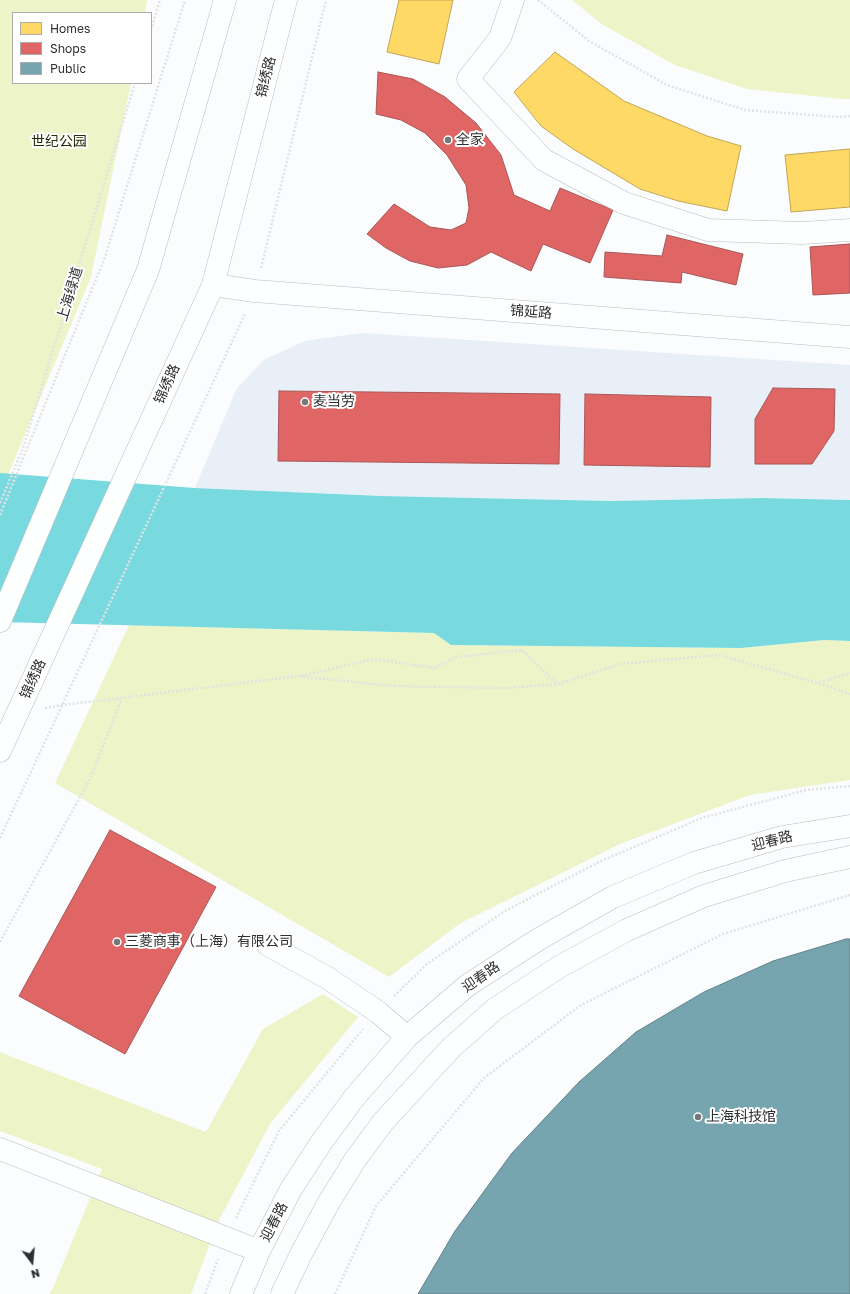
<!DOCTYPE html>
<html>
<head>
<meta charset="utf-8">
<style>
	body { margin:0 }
	#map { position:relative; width:850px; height:1294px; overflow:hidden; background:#fafcfe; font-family:"Golos Text",sans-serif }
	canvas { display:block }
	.legend { position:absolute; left:12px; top:12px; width:140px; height:72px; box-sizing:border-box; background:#fff; border:1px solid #abacad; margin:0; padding:5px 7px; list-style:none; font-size:12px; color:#2d2f31 }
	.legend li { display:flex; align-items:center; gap:8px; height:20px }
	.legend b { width:20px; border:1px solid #abacad }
	.north { position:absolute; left:12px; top:1242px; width:40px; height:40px; -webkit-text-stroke:3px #fff; paint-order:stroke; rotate:164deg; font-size:11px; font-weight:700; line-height:16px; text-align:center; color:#2d2f31 }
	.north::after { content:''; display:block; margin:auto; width:14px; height:18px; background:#2d2f31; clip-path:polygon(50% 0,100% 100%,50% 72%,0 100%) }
</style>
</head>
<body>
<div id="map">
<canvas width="850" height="1294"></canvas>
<ul class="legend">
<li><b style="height:11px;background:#ffd966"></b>Homes</li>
<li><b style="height:11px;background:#e06666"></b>Shops</li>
<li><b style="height:11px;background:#76a5af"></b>Public</li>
</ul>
<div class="north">N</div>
</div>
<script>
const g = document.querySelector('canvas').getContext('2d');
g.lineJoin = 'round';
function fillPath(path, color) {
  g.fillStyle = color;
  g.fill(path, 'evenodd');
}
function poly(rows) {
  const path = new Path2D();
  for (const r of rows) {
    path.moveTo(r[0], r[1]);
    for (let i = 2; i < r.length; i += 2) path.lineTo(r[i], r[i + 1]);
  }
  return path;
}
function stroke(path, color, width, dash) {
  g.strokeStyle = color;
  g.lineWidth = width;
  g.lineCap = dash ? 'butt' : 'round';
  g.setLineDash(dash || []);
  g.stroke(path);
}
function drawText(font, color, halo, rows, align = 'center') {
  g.font = font + ' "Golos Text","Noto Sans SC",sans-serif';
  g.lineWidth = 4;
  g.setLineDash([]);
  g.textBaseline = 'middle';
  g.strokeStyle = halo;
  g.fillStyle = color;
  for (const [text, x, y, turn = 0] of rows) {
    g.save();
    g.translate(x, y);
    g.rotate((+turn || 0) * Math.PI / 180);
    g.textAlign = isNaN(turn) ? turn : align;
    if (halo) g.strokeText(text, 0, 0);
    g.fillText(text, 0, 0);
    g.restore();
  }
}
fillPath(poly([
	[362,333,850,365,850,500,762,498,611,501,382,496,195,488,237,388,265,359,305,341]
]), '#e8eff6');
fillPath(poly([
	[0,0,147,0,145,13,13,13,13,83,131,83,91,277,0,494],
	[572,0,850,0,850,99,842,99,747,89,675,65,603,25],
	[129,625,434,633,451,645,741,648,824,640,850,641,850,780,750,795,620,844,459,924,389,977,55,783],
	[323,994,358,1017,270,1124,218,1222,191,1294,49,1294,53,1288,102,1169,0,1131,0,1052,206,1132,263,1029]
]), '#edf4c8');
fillPath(poly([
	[0,473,195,488,382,496,611,501,762,498,850,500,850,641,824,640,741,648,451,645,434,633,0,622]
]), '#78dadf');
const homes = poly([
	[399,0,453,0,439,64,387,52,399,0],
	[555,52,624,101,707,136,741,146,727,211,678,201,640,189,573,149,541,126,514,92,555,52],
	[850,149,850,207,791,212,785,155,850,149]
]);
fillPath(homes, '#ffd966');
stroke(homes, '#c0a656', 1);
const shops = poly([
	[378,72,413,79,445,97,476,123,501,155,514,195,550,211,560,188,613,210,590,263,543,244,531,271,491,252,467,265,438,268,410,261,386,248,367,234,394,204,430,227,451,230,466,223,469,208,466,185,447,155,425,133,401,120,376,114,378,72],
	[667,235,743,254,736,285,682,272,681,283,604,277,605,252,662,256,667,235],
	[850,244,850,293,813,295,810,247,850,244],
	[773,388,835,389,834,431,812,464,755,464,755,419,773,388],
	[279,391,560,394,559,464,278,461,279,391],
	[585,394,711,397,710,467,584,465,585,394],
	[110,830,216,887,125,1054,19,996,110,830]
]);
fillPath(shops, '#e06666');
stroke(shops, '#aa5656', 1);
const public = poly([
	[846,939,850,939,850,1294,418,1294,455,1231,512,1153,579,1082,636,1032,704,992,773,961,846,939]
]);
fillPath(public, '#76a5af');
stroke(public, '#608289', 1);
const minor = poly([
	[513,0,500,38,468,79,544,160,624,203,708,230,802,233,850,230],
	[213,285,255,291,850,337],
	[268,945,326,977,378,1012,407,1037],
	[0,1149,259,1251],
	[241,1294,259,1251,291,1189,323,1140,354,1098,407,1037,468,985,539,939,613,897,694,863,782,837,850,826],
	[282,1294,301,1254,329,1202,355,1160,383,1122,451,1048,495,1009,559,967,627,930,704,896,785,871,850,857]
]);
const major = poly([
	[0,621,148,270,225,0],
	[0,751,213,285,286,0]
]);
stroke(minor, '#babcbe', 23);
stroke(major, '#babcbe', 23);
stroke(poly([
	[538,0,589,41,667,85,745,110,838,117,850,116],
	[151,30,160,0],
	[261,268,326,0],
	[0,503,23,448,135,83],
	[0,515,105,257,185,0],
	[301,676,374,659,435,668,456,657,522,650,557,684],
	[819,683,850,673],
	[45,708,63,705,298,676,393,686,506,688,558,684,620,664,718,655,818,683,850,694],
	[0,838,245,314],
	[0,942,90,779,122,698],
	[394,996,427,964,505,911,601,861,702,818,806,790,850,786],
	[236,1218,279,1131,363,1029],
	[205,1294,218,1259],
	[335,1294,376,1206,484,1078,581,1005,723,934,850,895]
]), '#e2e2e3', 2.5, [2, 2]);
stroke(minor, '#feffff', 22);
stroke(major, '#feffff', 22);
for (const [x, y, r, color] of [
	[448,140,4,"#757779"],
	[305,402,4,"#757779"],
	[117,942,4,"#757779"],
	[698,1117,4,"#757779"]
]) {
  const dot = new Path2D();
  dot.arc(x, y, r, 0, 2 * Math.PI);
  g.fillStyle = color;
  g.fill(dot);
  stroke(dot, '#fff', 1.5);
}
drawText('14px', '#2d2f31', '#fff', [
	["锦绣路",266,77,-76],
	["上海绿道",70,294,-73],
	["锦延路",531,312,4],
	["锦绣路",167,384,-66],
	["锦绣路",33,679,-66],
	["迎春路",772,841,-14],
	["迎春路",481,977,-35],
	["迎春路",274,1222,-63]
]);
drawText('14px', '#2d2f31', '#fff', [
	["全家",456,140],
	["麦当劳",313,402],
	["三菱商事（上海）有限公司",125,942],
	["上海科技馆",706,1117]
], 'left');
drawText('14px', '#292d05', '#fff', [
	["世纪公园",59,142]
]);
</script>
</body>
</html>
